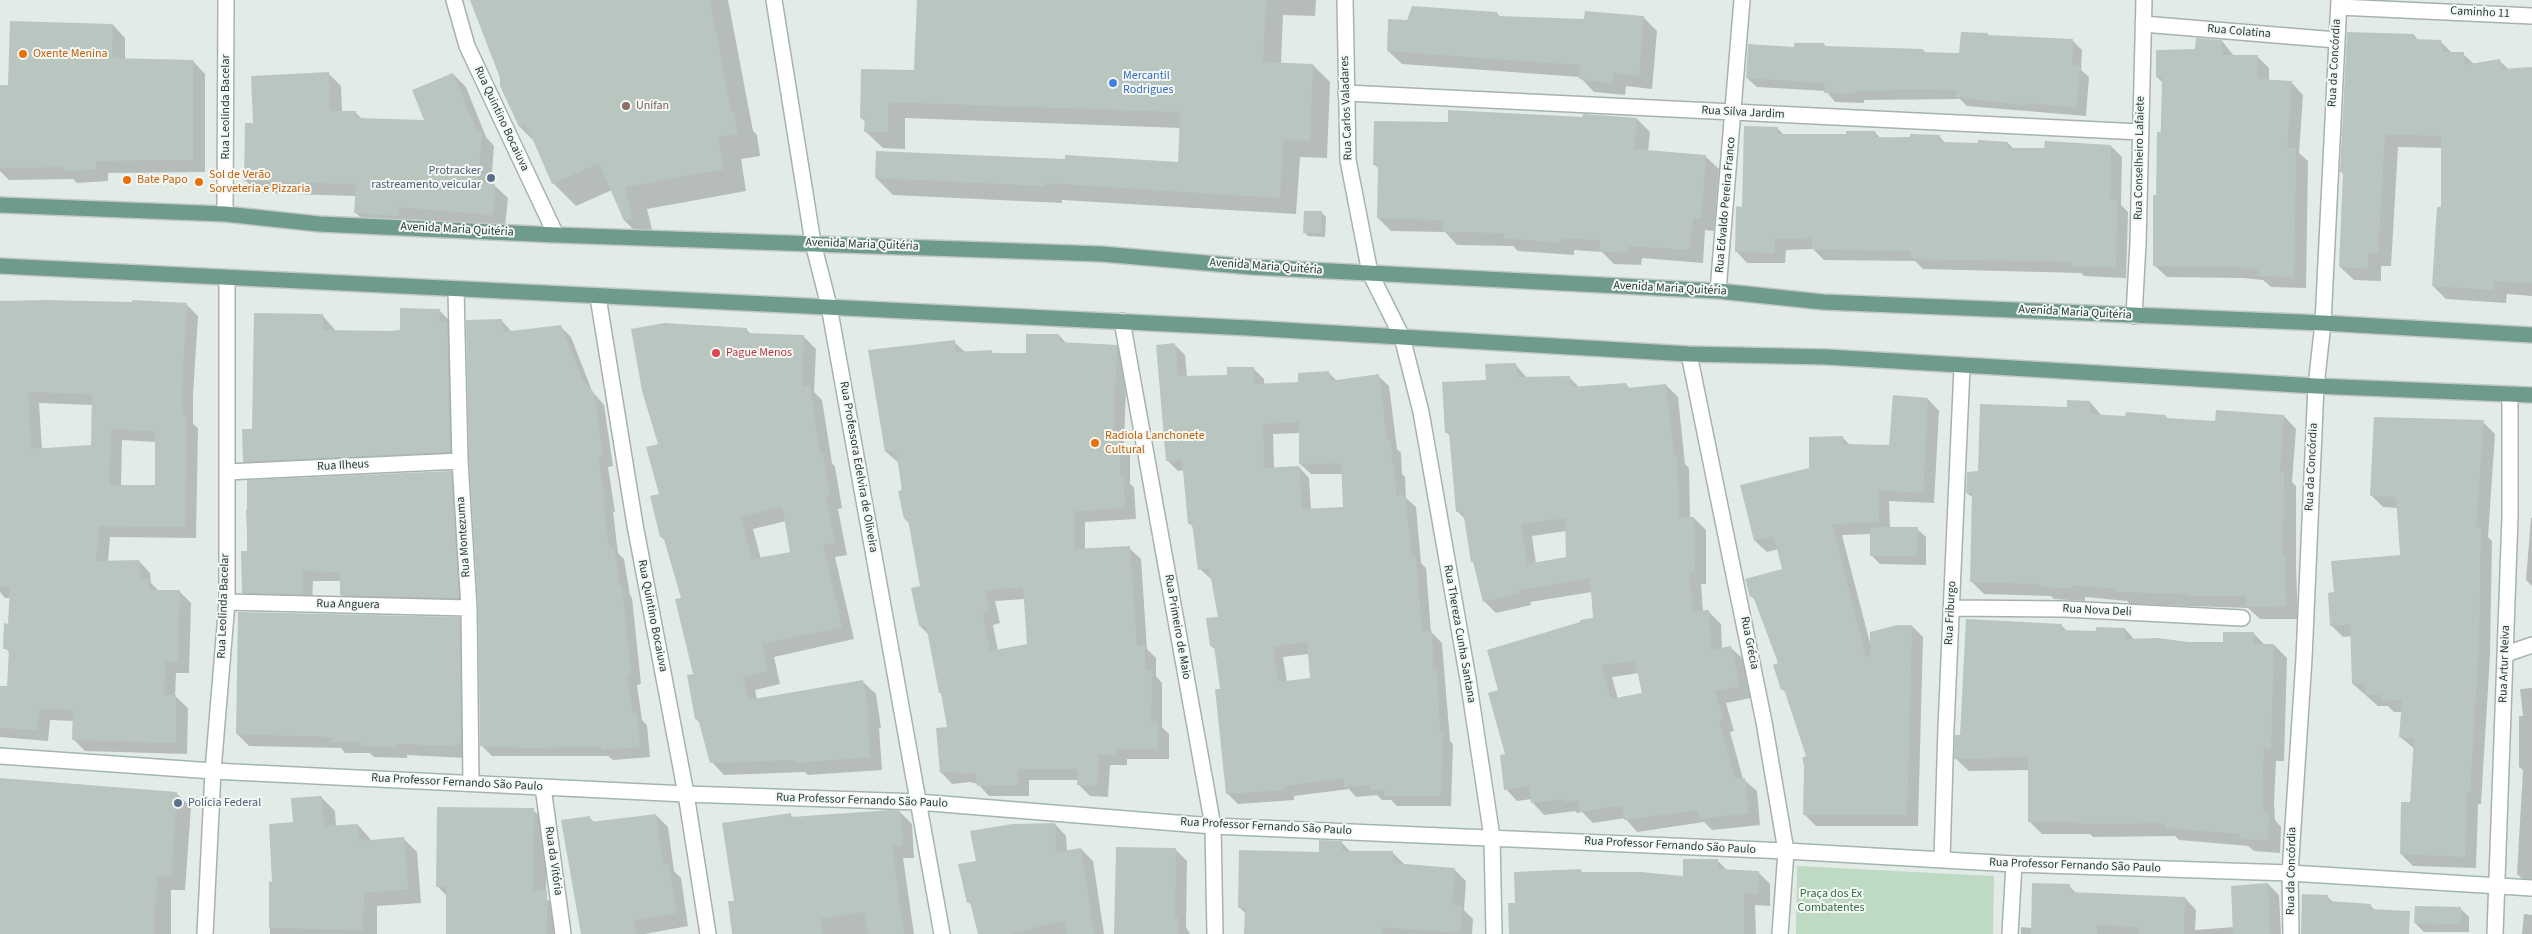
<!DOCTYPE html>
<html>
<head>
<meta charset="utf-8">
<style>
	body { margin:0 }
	canvas { display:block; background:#e3ebe7 }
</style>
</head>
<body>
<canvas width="2532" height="934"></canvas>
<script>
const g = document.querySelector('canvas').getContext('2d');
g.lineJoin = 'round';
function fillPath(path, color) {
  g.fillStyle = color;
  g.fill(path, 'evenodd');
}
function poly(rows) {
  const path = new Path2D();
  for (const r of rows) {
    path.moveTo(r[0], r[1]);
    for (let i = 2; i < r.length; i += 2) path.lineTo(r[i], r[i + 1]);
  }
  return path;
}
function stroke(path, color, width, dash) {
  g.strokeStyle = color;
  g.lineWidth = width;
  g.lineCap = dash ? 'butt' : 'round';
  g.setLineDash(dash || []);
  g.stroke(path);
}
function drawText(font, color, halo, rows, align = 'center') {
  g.font = font + ' "Source Sans 3",sans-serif';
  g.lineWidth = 4;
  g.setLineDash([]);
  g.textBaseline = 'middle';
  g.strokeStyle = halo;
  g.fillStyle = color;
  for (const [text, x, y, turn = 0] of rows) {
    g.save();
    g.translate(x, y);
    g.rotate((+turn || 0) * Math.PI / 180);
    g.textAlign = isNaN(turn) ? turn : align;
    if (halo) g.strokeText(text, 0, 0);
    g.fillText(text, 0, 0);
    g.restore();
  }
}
fillPath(poly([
	[1797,866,1994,876,1993,934,1796,934]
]), '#bfdac3');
fillPath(poly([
	[471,0,728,0,753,131,757,135,760,156,741,159,746,191,647,209,655,241,648,244,625,221,612,190,576,206,553,183,535,142,520,127],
	[918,0,1316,0,1315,16,1283,15,1281,64,1313,65,1330,82,1327,158,1300,157,1296,214,1062,200,1062,203,893,195,876,178,1066,160,1180,163,1181,128,905,118,905,149,883,148,865,131,866,122,861,118,916,71],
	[1497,13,1501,18,1585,21,1643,17,1657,31,1652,89,1626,86,1625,95,1594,92,1580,77,1402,64,1388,51,1407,21],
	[113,25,125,38,125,59,193,61,205,74,205,172,108,173,108,181,77,183,73,179,9,180,0,171,0,86,10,86],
	[2414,35,2419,41,2441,42,2453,54,2463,54,2474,64,2499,60,2509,70,2532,69,2532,296,2507,294,2506,303,2446,299,2433,286,2442,208,2443,148,2398,147,2391,266,2381,266,2381,281,2354,280,2340,267,2344,175,2341,172],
	[1989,36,2072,40,2082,50,2081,70,2089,77,2086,116,1967,106,1960,99,1864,100,1864,103,1835,102,1826,91,1757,87,1747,78,1795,48,1824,44,1827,48,1923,50,1926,53,1960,54],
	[2222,41,2234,56,2257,56,2269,68,2269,81,2291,82,2303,95,2299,153,2308,161,2306,288,2271,287,2263,280,2243,278,2167,277,2154,265,2163,83,2157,77,2196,51],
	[329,74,341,86,342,112,356,113,363,120,426,121,453,74,466,87,486,137,494,146,491,185,495,186,508,198,505,227,411,219,410,228,368,225,355,212,356,196,258,193,245,180,254,124],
	[1583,119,1637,119,1650,132,1648,152,1705,156,1719,169,1714,231,1705,230,1703,263,1642,258,1641,265,1614,264,1602,252,1574,250,1574,255,1518,251,1513,246,1457,245,1445,232,1391,231,1378,218,1379,169,1374,164,1449,123],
	[1777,128,1785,136,1847,136,1875,132,1880,138,1939,136,1946,144,2008,143,2014,149,2111,146,2122,157,2121,205,2128,212,2126,278,2084,276,2081,273,1923,269,1915,261,1824,260,1813,249,1786,250,1785,263,1747,263,1736,251,1743,208],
	[1322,213,1326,217,1325,237,1308,236,1304,232],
	[0,302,186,304,198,316,193,395,193,424,198,428,196,538,110,537,108,562,139,561,150,573,151,583,160,592,180,592,191,603,189,673,176,673,175,696,188,708,187,754,85,751,73,739,74,721,50,720,48,741,0,737,0,687,9,688,10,653,5,648,11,598,5,598,0,592],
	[39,403,93,405,92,446,42,450],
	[122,440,156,442,156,486,121,486],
	[439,310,453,324,464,466,259,475,245,461,253,430,322,315,336,331,401,331],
	[501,320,512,332,561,327,571,337,592,391,604,405,613,466,608,467,615,512,613,512,618,553,624,559,630,595,632,598,641,684,637,685,642,720,647,725,650,757,613,760,608,756,492,756,481,745],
	[746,329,752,335,803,336,816,349,814,392,822,400,832,463,835,467,842,508,838,509,847,555,835,557,854,639,774,657,780,684,755,690,757,699,863,682,876,694,881,728,879,728,882,770,808,775,805,772,724,775,712,762,701,724,696,719,694,675,683,598,666,541,661,537,659,445],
	[786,521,791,553,761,559,753,529],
	[1059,335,1067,344,1116,345,1127,357,1124,446,1130,453,1130,484,1134,487,1136,519,1085,522,1085,550,1129,548,1141,559,1147,649,1156,658,1156,676,1162,683,1162,727,1169,734,1169,759,1127,759,1127,765,1110,765,1108,797,1090,796,1078,784,1079,780,1029,780,1029,796,989,796,978,784,970,782,952,784,941,772,948,728,930,636,920,626,922,587,910,524,905,519,899,463,886,452,954,342,965,352,991,351,994,354,1028,354],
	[1025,599,1029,645,998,651,993,625,1000,623,995,601],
	[1174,344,1185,355,1187,377,1228,376,1253,368,1264,379,1264,385,1300,383,1328,372,1337,381,1378,376,1389,386,1397,449,1401,453,1402,474,1405,477,1406,498,1416,507,1421,563,1426,568,1431,632,1442,643,1450,741,1453,744,1451,806,1397,806,1391,800,1382,800,1377,795,1356,797,1349,789,1294,796,1294,800,1238,804,1227,793,1221,690,1216,650,1211,646,1219,618,1212,580,1200,569,1194,528,1189,523,1185,470,1178,471,1167,460],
	[1300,433,1300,464,1311,474,1342,474,1344,509,1311,510,1309,478,1299,467,1274,468,1273,434],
	[1309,654,1312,679,1287,682,1283,657],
	[1515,364,1527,378,1569,377,1580,388,1626,384,1630,389,1666,385,1678,397,1685,464,1689,468,1690,518,1694,518,1706,530,1706,584,1701,584,1703,612,1709,612,1721,624,1722,649,1731,648,1743,659,1751,698,1726,703,1734,731,1730,732,1743,779,1757,791,1760,825,1712,830,1704,822,1637,832,1625,818,1593,823,1582,812,1577,813,1575,811,1544,815,1533,803,1532,799,1517,801,1506,789,1507,755,1500,691,1594,620,1592,592,1530,602,1531,605,1496,613,1484,601,1475,565,1472,561,1466,520,1457,511,1451,437,1446,432,1487,381],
	[1566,531,1567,558,1536,564,1532,536],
	[1639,673,1643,694,1618,699,1612,677],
	[1928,399,1939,411,1934,503,1889,501,1890,528,1917,529,1926,537,1926,565,1880,564,1871,555,1871,534,1842,535,1870,643,1912,626,1923,637,1918,826,1816,826,1804,814,1806,765,1808,757,1788,695,1782,689,1780,664,1757,602,1751,596,1784,570,1779,549,1767,552,1755,541,1742,486,1810,469,1843,438,1850,445,1890,446],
	[2090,402,2102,416,2165,416,2169,419,2216,422,2284,416,2296,429,2292,482,2296,486,2296,567,2298,619,2260,619,2248,608,2130,604,2127,601,2085,597,2085,601,2054,599,2051,596,1984,594,1971,581,1974,499,1967,493,1979,473,2068,408],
	[2483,422,2495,434,2488,537,2492,541,2490,655,2481,804,2478,804,2476,868,2413,866,2401,854,2411,804,2415,749,2400,737,2402,712,2394,712,2388,706,2378,706,2353,684,2352,636,2343,637,2331,625,2335,593,2401,556,2398,508,2383,507,2372,496],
	[451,472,461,482,469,608,352,605,341,595,341,581,313,581,312,604,254,603,243,592,248,552,246,510],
	[2531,518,2532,518,2532,586,2526,580],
	[459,618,471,630,466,758,407,755,407,758,374,757,370,753,345,753,341,748,249,746,237,734],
	[2061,625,2068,632,2097,632,2125,629,2135,640,2188,643,2224,644,2253,633,2265,645,2274,645,2287,658,2284,761,2276,761,2274,802,2275,820,2281,827,2280,853,2254,851,2248,846,2179,840,2175,836,2093,837,2090,834,2042,834,2029,821,2029,770,1969,771,1956,759,1962,736],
	[2532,688,2532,887,2517,874,2523,770,2519,767,2519,716,2523,716,2520,689],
	[0,779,176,793,191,807,185,890,171,890,171,934,0,934],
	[322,798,335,811,336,827,358,825,372,841,403,838,417,852,421,903,377,906,377,934,270,934,270,883,274,883],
	[533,810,547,823,546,898,553,905,556,934,448,934,448,897,437,886],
	[900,812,912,824,914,858,903,858,914,934,733,934,735,902,790,814,794,818],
	[656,815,668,827,674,871,681,878,688,926,645,934,582,934,589,817,595,823],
	[1055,824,1066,836,1067,851,1081,849,1093,861,1104,934,979,934,972,906,968,902,978,862],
	[1341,842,1352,853,1393,853,1405,865,1454,869,1466,881,1464,910,1473,919,1472,934,1246,934,1246,914,1239,907,1320,854],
	[1175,849,1187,861,1186,927,1190,934,1116,934],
	[1717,860,1728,871,1758,872,1770,884,1770,906,1755,905,1756,934,1510,934,1517,904,1581,871,1583,873,1684,877],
	[2268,884,2279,895,2281,934,2021,934,2021,927,2032,928,2069,886,2077,894,2185,898,2196,910,2195,930,2234,927],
	[2327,896,2334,903,2370,905,2381,916,2360,934,2303,934],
	[2460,908,2469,917,2469,932,2424,932,2415,923],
	[2524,914,2532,915,2532,934,2522,934]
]), '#0003');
fillPath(poly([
	[470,0,710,0,731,112,734,111,738,133,718,137,724,169,625,187,633,218,624,221,599,163,552,184,526,124,519,127,500,86,500,78],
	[917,0,1266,0,1263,62,1313,64,1310,141,1283,140,1280,198,1045,183,1045,186,875,178,876,151,1065,159,1065,155,1178,162,1180,112,888,102,888,132,864,132,865,118,860,118,861,69,914,70],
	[1412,6,1497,12,1497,16,1584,19,1585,11,1644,16,1639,76,1613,73,1612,83,1579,79,1580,65,1387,51,1388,19,1407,20],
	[10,21,113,24,112,58,193,60,193,160,96,161,96,169,63,171,63,167,0,168,0,85,8,85],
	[1961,32,1988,33,1988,35,2073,39,2072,66,2080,66,2077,107,2022,103,2022,105,1956,97,1957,90,1890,89,1890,91,1855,91,1854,94,1824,93,1825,83,1746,78,1748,44,1794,47,1794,43,1824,43,1824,46,1923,49,1923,52,1959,53],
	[2347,32,2414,34,2414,39,2441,40,2444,52,2464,52,2464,65,2500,59,2501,69,2532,67,2532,283,2494,281,2493,290,2432,286,2437,207,2441,207,2441,136,2385,134,2378,253,2368,253,2368,269,2339,267,2343,172,2340,172],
	[2196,38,2222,40,2222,55,2258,55,2257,79,2292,81,2287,148,2296,148,2294,277,2257,276,2258,269,2230,266,2153,266,2153,195,2156,195,2157,132,2161,132,2162,77,2156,77,2156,50,2195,49],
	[329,72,330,111,356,111,356,118,424,120,412,90,453,73,477,132,482,132,478,183,495,184,493,215,399,207,398,216,354,213,356,184,244,181,245,123,253,123,251,76],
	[1448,110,1582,117,1583,114,1637,118,1634,149,1706,155,1701,218,1693,218,1690,250,1629,246,1628,253,1599,251,1600,240,1561,238,1561,243,1504,238,1504,233,1443,232,1443,220,1377,218,1378,165,1373,165,1374,121,1448,122],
	[1744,126,1778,127,1778,134,1846,134,1846,131,1875,131,1875,137,1910,138,1910,134,1940,135,1940,142,1978,143,1978,140,2008,142,2008,148,2044,148,2045,141,2111,145,2110,200,2117,200,2116,267,2072,266,2072,262,1911,259,1911,251,1812,249,1812,238,1775,239,1775,253,1735,252,1736,206,1742,207],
	[1304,211,1322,211,1322,233,1303,233],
	[47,300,132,302,132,300,187,303,182,383,182,415,187,415,185,527,99,526,96,561,139,560,140,579,149,579,149,590,180,590,178,662,165,662,164,695,176,695,176,743,72,740,73,710,39,709,37,730,0,728,0,686,7,686,9,649,3,649,4,623,8,624,10,587,0,587,0,301],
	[28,392,92,394,91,445,31,449],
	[111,429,155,431,155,485,109,485],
	[400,308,440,309,439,322,447,321,450,452,243,462,242,429,252,429,254,313,323,314,323,330,391,331,400,330],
	[502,319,503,332,561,325,582,379,594,393,603,456,598,457,605,502,603,502,609,548,614,547,620,586,622,586,631,674,627,675,633,714,637,713,640,747,601,750,601,746,534,748,480,746,478,607,469,461,466,320],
	[664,323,747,328,747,333,804,335,802,387,810,386,820,453,823,453,830,496,826,496,835,543,823,545,842,627,762,644,768,671,743,677,748,700,863,680,869,715,867,716,870,757,795,763,794,760,710,763,698,719,695,719,687,675,693,674,675,599,681,598,663,536,660,537,650,496,659,494,646,447,658,444,642,391,631,329],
	[782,506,790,552,752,559,741,517],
	[1026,334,1059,334,1060,342,1117,345,1113,441,1120,441,1120,475,1123,475,1125,508,1075,511,1074,549,1130,546,1137,646,1145,645,1145,670,1152,670,1151,721,1158,721,1158,749,1116,749,1116,755,1099,754,1097,786,1077,785,1078,769,1018,769,1018,785,977,786,976,773,960,774,960,771,940,773,936,728,947,727,941,693,939,693,926,625,919,626,911,588,920,586,908,519,904,519,898,491,902,490,896,451,885,452,868,350,955,340,956,352,992,350,992,353,1026,353],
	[1023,587,1027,644,990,651,983,614,989,612,985,590],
	[1175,343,1178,376,1227,375,1227,367,1254,367,1254,384,1298,382,1298,373,1329,371,1330,381,1379,374,1387,441,1391,441,1392,465,1395,465,1396,496,1405,495,1412,557,1416,556,1422,632,1432,631,1433,671,1437,670,1440,732,1443,732,1441,796,1385,796,1385,790,1370,790,1370,785,1344,787,1344,778,1284,786,1284,790,1226,794,1215,689,1220,689,1214,646,1210,646,1206,618,1218,617,1209,568,1198,570,1192,523,1188,524,1182,460,1166,461,1156,345],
	[1299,422,1299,464,1341,463,1343,507,1302,509,1299,466,1264,468,1263,424],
	[1307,642,1310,678,1278,682,1273,646],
	[1516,363,1517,377,1570,376,1570,387,1626,383,1627,388,1666,384,1674,455,1677,455,1679,517,1694,517,1695,572,1689,573,1693,611,1709,610,1711,650,1731,646,1740,686,1715,691,1723,719,1719,720,1735,779,1745,778,1749,813,1699,819,1698,810,1624,820,1622,805,1580,812,1578,800,1564,802,1564,799,1531,803,1529,786,1504,790,1500,755,1505,754,1488,693,1498,690,1487,650,1580,622,1580,620,1593,618,1590,578,1519,590,1519,593,1483,602,1473,562,1471,562,1463,511,1456,512,1449,432,1445,433,1442,382,1486,380,1485,364],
	[1565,518,1566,557,1527,564,1521,524],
	[1635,661,1642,693,1611,699,1601,665],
	[1893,395,1928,398,1923,493,1878,490,1879,522,1832,524,1866,657,1870,657,1870,632,1897,625,1912,625,1907,815,1803,815,1804,765,1802,758,1806,756,1784,689,1781,690,1773,665,1778,663,1753,596,1750,597,1745,579,1782,569,1774,536,1754,541,1740,485,1809,468,1809,437,1843,436,1843,444,1889,445],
	[2067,400,2090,401,2090,414,2125,416,2126,412,2166,415,2166,418,2215,421,2216,410,2284,415,2280,472,2284,472,2283,555,2285,555,2286,606,2246,607,2246,596,2188,596,2188,594,2116,592,2116,589,2072,585,2072,588,2040,587,2040,584,1970,582,1972,493,1966,493,1967,472,1978,471,1980,404,2067,407],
	[2374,417,2484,420,2476,528,2481,528,2479,643,2470,793,2467,793,2465,857,2400,854,2401,802,2410,802,2414,738,2399,737,2402,700,2381,701,2381,695,2365,695,2365,684,2352,684,2350,624,2330,626,2328,593,2334,592,2331,561,2400,555,2396,497,2370,496],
	[451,471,459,598,340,595,340,572,303,571,302,594,242,593,241,551,247,551,247,480],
	[1870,527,1918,527,1917,556,1870,556],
	[238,612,460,617,461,744,454,744,454,746,396,744,396,747,361,746,361,742,332,742,332,737,236,734],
	[1966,619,2062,624,2061,630,2096,631,2096,627,2125,628,2125,639,2158,638,2188,642,2223,642,2223,632,2254,632,2253,644,2274,644,2271,749,2264,748,2262,789,2264,790,2262,809,2269,813,2268,840,2239,839,2240,834,2165,828,2165,823,2079,824,2079,822,2028,822,2028,757,1954,759,1955,735,1960,735],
	[0,778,177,792,171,877,157,876,154,934,0,934],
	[322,796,324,826,358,824,359,841,404,837,408,889,364,893,363,930,269,928,269,881,272,882,269,824,293,822,291,798],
	[437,807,534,808,533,890,547,890,547,934,446,934,446,886,436,887],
	[891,810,900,811,903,846,892,846,904,934,868,934,864,912,820,919,822,934,732,934,728,901,734,901,722,823,791,813,791,817],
	[656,814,663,865,669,864,677,913,633,920,636,934,581,934,561,820,590,816,591,822],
	[1055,823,1056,852,1081,848,1094,934,1067,934,1065,920,1010,934,978,934,970,902,967,903,958,864,976,861,970,831,1012,824],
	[1319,840,1342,841,1342,851,1393,851,1393,863,1455,868,1452,905,1462,906,1460,933,1382,927,1382,934,1244,934,1245,908,1238,908,1239,850,1319,852],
	[1116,847,1176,848,1175,917,1178,917,1178,934,1114,934],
	[1683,859,1718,859,1718,869,1759,871,1758,894,1744,893,1744,934,1509,934,1508,903,1515,903,1514,872,1581,869,1581,872,1641,872,1683,876],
	[2032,883,2070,884,2070,892,2185,897,2184,934,2139,934,2140,927,2097,925,2097,934,2031,934],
	[2268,883,2270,934,2233,934,2231,886],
	[2302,894,2328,895,2328,901,2371,904,2370,909,2410,911,2409,934,2301,934],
	[2415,906,2461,907,2461,924,2414,923]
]), '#b9c6c0');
const street = poly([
	[454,0,467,46,556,235],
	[2339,7,2532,16],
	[2143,24,2336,40],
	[1346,93,2141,132],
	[456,290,460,461,469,608,471,783],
	[1718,291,1742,0],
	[598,297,635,525,686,794,708,934],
	[2134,316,2138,243,2144,0],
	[1122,321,1213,826,1215,934],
	[1689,354,1764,722,1786,851,1780,934],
	[227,472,460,461],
	[227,602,469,608],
	[1951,608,2065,609,2242,618],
	[2506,654,2532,645],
	[543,787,563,934],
	[1942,859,1946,728,1962,367],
	[205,934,213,771,227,602,227,278],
	[2010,934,2014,864],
	[2291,934,2290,873,2304,658,2316,386,2323,323,2339,0],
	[2495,934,2510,517,2510,394]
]);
const secondary = poly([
	[774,0,813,243,829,306,942,934],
	[1345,0,1348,160,1370,273,1402,337,1421,412,1468,679,1492,837,1494,934],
	[225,214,226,0],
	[0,756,213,771,686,794,918,802,1213,826,1786,851,2014,864,2290,873,2532,888]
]);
const primary = poly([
	[0,205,225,214,319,224,556,235,1102,254,1252,267,1718,291,1823,302,2323,323,2532,335],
	[0,266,1249,328,1689,354,1827,357,2316,386,2532,395]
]);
stroke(street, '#a6b3ad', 18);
stroke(secondary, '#a3b6ad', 18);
stroke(primary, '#c2c8c6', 18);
stroke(street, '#fff', 15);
stroke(secondary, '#fff', 15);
stroke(primary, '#6e9b8a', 15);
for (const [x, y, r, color] of [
	[23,54,5,"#e8710a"],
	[1113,83,5,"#3f7fe0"],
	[626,106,5,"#8d6e63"],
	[491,178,5,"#5c6f8a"],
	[127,180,5,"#e8710a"],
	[199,182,5,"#e8710a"],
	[716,353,5,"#e0444e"],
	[1095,443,5,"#e8710a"],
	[178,803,5,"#5c6f8a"]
]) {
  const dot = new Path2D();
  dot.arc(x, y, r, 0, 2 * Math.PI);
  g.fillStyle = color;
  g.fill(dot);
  stroke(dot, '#f4f8f5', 2);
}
drawText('12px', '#253b32', '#f4f8f5', [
	["Caminho 11",2480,13,3],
	["Rua Colatina",2239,32,5],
	["Rua da Concórdia",2335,63,-87],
	["Rua Leolinda Bacelar",226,107,-90],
	["Rua Carlos Valadares",1347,108,-92],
	["Rua Silva Jardim",1743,113,3],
	["Rua Quintino Bocaiuva",501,119,65],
	["Rua Conselheiro Lafaiete",2140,158,-89],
	["Rua Edvaldo Pereira Franco",1726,205,-85],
	["Avenida Maria Quitéria",457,230,3],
	["Avenida Maria Quitéria",862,245,2],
	["Avenida Maria Quitéria",1266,267,4],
	["Avenida Maria Quitéria",1670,289,3],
	["Avenida Maria Quitéria",2075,313,3],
	["Rua Ilheus",343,466,-3],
	["Rua Professora Edelvira de Oliveira",858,467,80],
	["Rua da Concórdia",2312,467,-87],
	["Rua Montezuma",464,537,-94],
	["Rua Anguera",348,605,1],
	["Rua Leolinda Bacelar",224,606,-88],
	["Rua Nova Deli",2097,611,3],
	["Rua Friburgo",1951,613,-87],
	["Rua Quintino Bocaiuva",652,616,79],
	["Rua Primeiro de Maio",1177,627,80],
	["Rua Thereza Cunha Santana",1459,634,80],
	["Rua Grécia",1749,643,79],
	["Rua Artur Neiva",2505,664,-88],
	["Rua Professor Fernando São Paulo",457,783,3],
	["Rua Professor Fernando São Paulo",862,801,2],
	["Rua Professor Fernando São Paulo",1266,827,3],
	["Rua Professor Fernando São Paulo",1670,846,3],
	["Rua da Vitória",553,861,82],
	["Rua Professor Fernando São Paulo",2075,866,2],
	["Rua da Concórdia",2292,871,-89]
]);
drawText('12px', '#c56008', '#f4f8f5', [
	["Oxente Menina",33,54],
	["Sol de Verão",209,175],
	["Sorveteria e Pizzaria",209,189],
	["Bate Papo",137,180],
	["Radiola Lanchonete",1105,436],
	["Cultural",1105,450]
], 'left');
drawText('12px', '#366cbe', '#f4f8f5', [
	["Mercantil",1123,76],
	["Rodrigues",1123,90]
], 'left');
drawText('12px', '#785e54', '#f4f8f5', [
	["Unifan",636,106]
], 'left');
drawText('12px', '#4e5e75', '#f4f8f5', [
	["Protracker",481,171],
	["rastreamento veicular",481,185],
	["Polícia Federal",188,803,"left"]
], 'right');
drawText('12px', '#be3a42', '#f4f8f5', [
	["Pague Menos",726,353]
], 'left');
drawText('12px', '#346c44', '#f4f8f5', [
	["Praça dos Ex",1831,894],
	["Combatentes",1831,908]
]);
</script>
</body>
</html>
